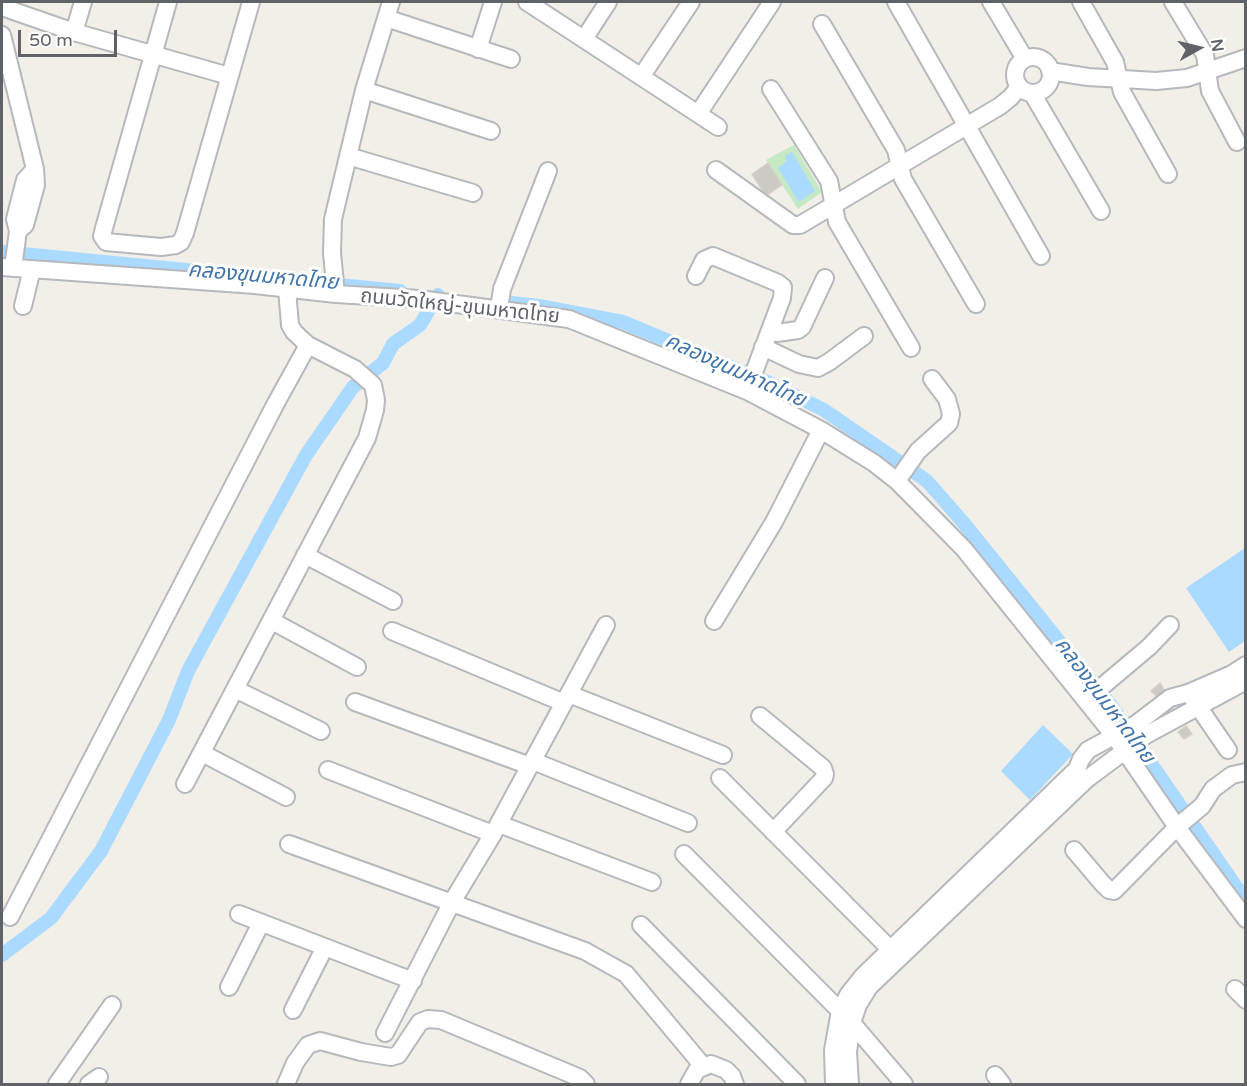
<!DOCTYPE html>
<html>
<head>
<meta charset="utf-8">
<style>
	body { margin:0 }
	#map { position:relative; width:1247px; height:1086px; overflow:hidden; background:#f1efe8; font-family:"Varela Round",sans-serif }
	canvas { display:block }
	.frame { position:absolute; inset:0; border:3px solid #5f6368; pointer-events:none }
	.north { position:absolute; left:1169px; top:18px; width:60px; height:60px; -webkit-text-stroke:4px #fff; paint-order:stroke; rotate:82deg; font-size:16px; font-weight:700; line-height:24px; text-align:center; color:#5f6368 }
	.north::after { content:''; display:block; margin:auto; width:21px; height:27px; background:#5f6368; clip-path:polygon(50% 0,100% 100%,50% 72%,0 100%) }
	.scale { position:absolute; left:18px; top:30px; width:99px; height:27px; box-sizing:border-box; border:3px solid #5f6368; border-top:0; padding-left:8px; font-size:18px; line-height:21px; white-space:nowrap; color:#5f6368; -webkit-text-stroke:4px #fff; paint-order:stroke }
</style>
</head>
<body>
<div id="map">
<canvas width="1247" height="1086"></canvas>
<div class="frame"></div>
<div class="north">N</div>
<div class="scale">50 m</div>
</div>
<script>
const g = document.querySelector('canvas').getContext('2d');
g.lineJoin = 'round';
function fillPath(path, color) {
  g.fillStyle = color;
  g.fill(path, 'evenodd');
}
function poly(rows) {
  const path = new Path2D();
  for (const r of rows) {
    if (r.length === 3) {
      path.moveTo(r[0] + r[2], r[1]);
      path.arc(r[0], r[1], r[2], 0, 2 * Math.PI);
      continue;
    }
    path.moveTo(r[0], r[1]);
    for (let i = 2; i < r.length; i += 2) path.lineTo(r[i], r[i + 1]);
  }
  return path;
}
function stroke(path, color, width, dash) {
  g.strokeStyle = color;
  g.lineWidth = width;
  g.lineCap = dash ? 'butt' : 'round';
  g.setLineDash(dash || []);
  g.stroke(path);
}
function drawText(font, color, halo, rows, align = 'center') {
  g.font = font + ' "Varela Round","Noto Sans Thai",sans-serif';
  g.lineWidth = 6;
  g.setLineDash([]);
  g.textBaseline = 'middle';
  g.strokeStyle = halo;
  g.fillStyle = color;
  for (const [text, x, y, turn = 0] of rows) {
    g.save();
    g.translate(x, y);
    g.rotate((+turn || 0) * Math.PI / 180);
    g.textAlign = isNaN(turn) ? turn : align;
    if (halo) g.strokeText(text, 0, 0);
    g.fillText(text, 0, 0);
    g.restore();
  }
}
fillPath(poly([
	[794,145,822,192,798,209,766,160]
]), '#c5e8c5');
fillPath(poly([
	[792,152,815,191,799,202,778,168,787,161,785,156],
	[1245,548,1245,641,1229,652,1186,588],
	[1043,725,1073,754,1030,800,1001,771]
]), '#aadaff');
stroke(poly([
	[2,252,400,291],
	[502,302,539,306,623,322,767,382,824,410,927,481,962,521,1112,707,1246,901],
	[2,955,51,918,101,851,169,720,188,671,306,455,353,387,383,363,393,344,420,325,438,295]
]), '#aadaff', 14);
const building = poly([
	[768,163,782,185,766,196,752,174,768,163],
	[1160,683,1165,691,1158,698,1151,691,1160,683],
	[1186,726,1192,734,1184,739,1178,732,1186,726]
]);
fillPath(building, '#cccac5');
stroke(building, '#d6d1c6', 1.5);
const minor = poly([
	[168,2,104,228,102,236,106,242,161,247,176,245,181,242,185,233,251,2],
	[527,2,718,127],
	[896,2,1041,256],
	[991,2,1025,59],
	[1081,2,1115,62,1122,92,1168,174],
	[1173,2,1205,55,1210,91,1237,142],
	[2,7,74,32,229,76],
	[386,18,511,59],
	[822,24,896,150,903,179,976,304],
	[74,32,83,2],
	[2,35,35,169,36,185,25,225,18,231],
	[584,39,608,2],
	[478,49,493,2],
	[1033,75,18],
	[1050,71,1088,77,1156,81,1187,78,1246,58],
	[641,77,691,2],
	[771,89,829,181,837,222,911,348],
	[364,90,491,131],
	[1032,93,1101,211],
	[698,114,772,2],
	[348,156,473,193],
	[716,170,793,225,800,225,1000,106,1011,97,1019,87],
	[2,267,255,285,336,294,419,299,569,319,747,391,821,430,874,463,897,481,964,549,1115,737,1177,827,1246,919],
	[13,268,18,231,15,219,25,180,35,169],
	[696,276,704,260,713,256,778,283,783,287,782,298,747,391],
	[336,294,332,253,333,219,364,90,391,2],
	[23,306,32,269],
	[499,308,502,289,548,171],
	[771,331,777,333,798,330,802,327,825,278],
	[763,347,799,364,818,368,829,362,864,336],
	[897,481,918,451,949,423,951,414,947,399,932,379],
	[305,555,393,601],
	[272,621,357,667],
	[714,621,774,522,821,430],
	[392,631,564,703],
	[235,689,321,731],
	[569,694,723,755],
	[1193,699,1228,750],
	[1086,700,1149,647,1170,625],
	[355,702,530,766],
	[760,716,823,768,825,774,824,778,773,832],
	[202,753,286,797],
	[533,761,688,823],
	[328,770,493,834],
	[720,778,897,956],
	[185,784,367,438,375,410,376,400,373,385,355,369,308,345],
	[499,824,652,882],
	[289,844,585,951,626,974,703,1066],
	[1074,850,1102,883,1109,890,1114,891,1177,827,1202,806,1213,789,1232,775,1246,772],
	[684,854,852,1023,904,1084],
	[239,914,413,981],
	[10,917,276,403,308,345,294,332,290,325,287,289],
	[641,925,797,1084],
	[229,987,261,923],
	[1235,989,1246,1000],
	[293,1010,325,947],
	[385,1033,452,902,493,834,606,625],
	[995,1075,1002,1084],
	[57,1084,112,1005],
	[89,1084,99,1077],
	[286,1084,295,1063,308,1045,320,1041,361,1052,391,1057,398,1055,420,1022,428,1019,441,1020,580,1078,586,1084],
	[689,1084,697,1070,711,1064,726,1070,732,1076,735,1084],
	[834,1084,833,1050,840,1011,848,995,863,976,1077,769,1081,759,1088,750,1136,724,1170,698,1188,693,1232,674,1246,665],
	[850,1084,848,1052,852,1023,858,1005,869,987,1087,779,1146,735,1246,681]
]);
stroke(minor, '#b5b8bc', 20);
stroke(minor, '#fff', 16);
drawText('20px', '#5f6368', '#fff', [
	["ถนนวัดใหญ่-ขุนมหาดไทย",460,307,6]
]);
drawText('italic 21px', '#4174aa', '#fff', [
	["คลองขุนมหาดไทย",263,277,5],
	["คลองขุนมหาดไทย",735,371,24],
	["คลองขุนมหาดไทย",1104,701,53]
]);
</script>
</body>
</html>
